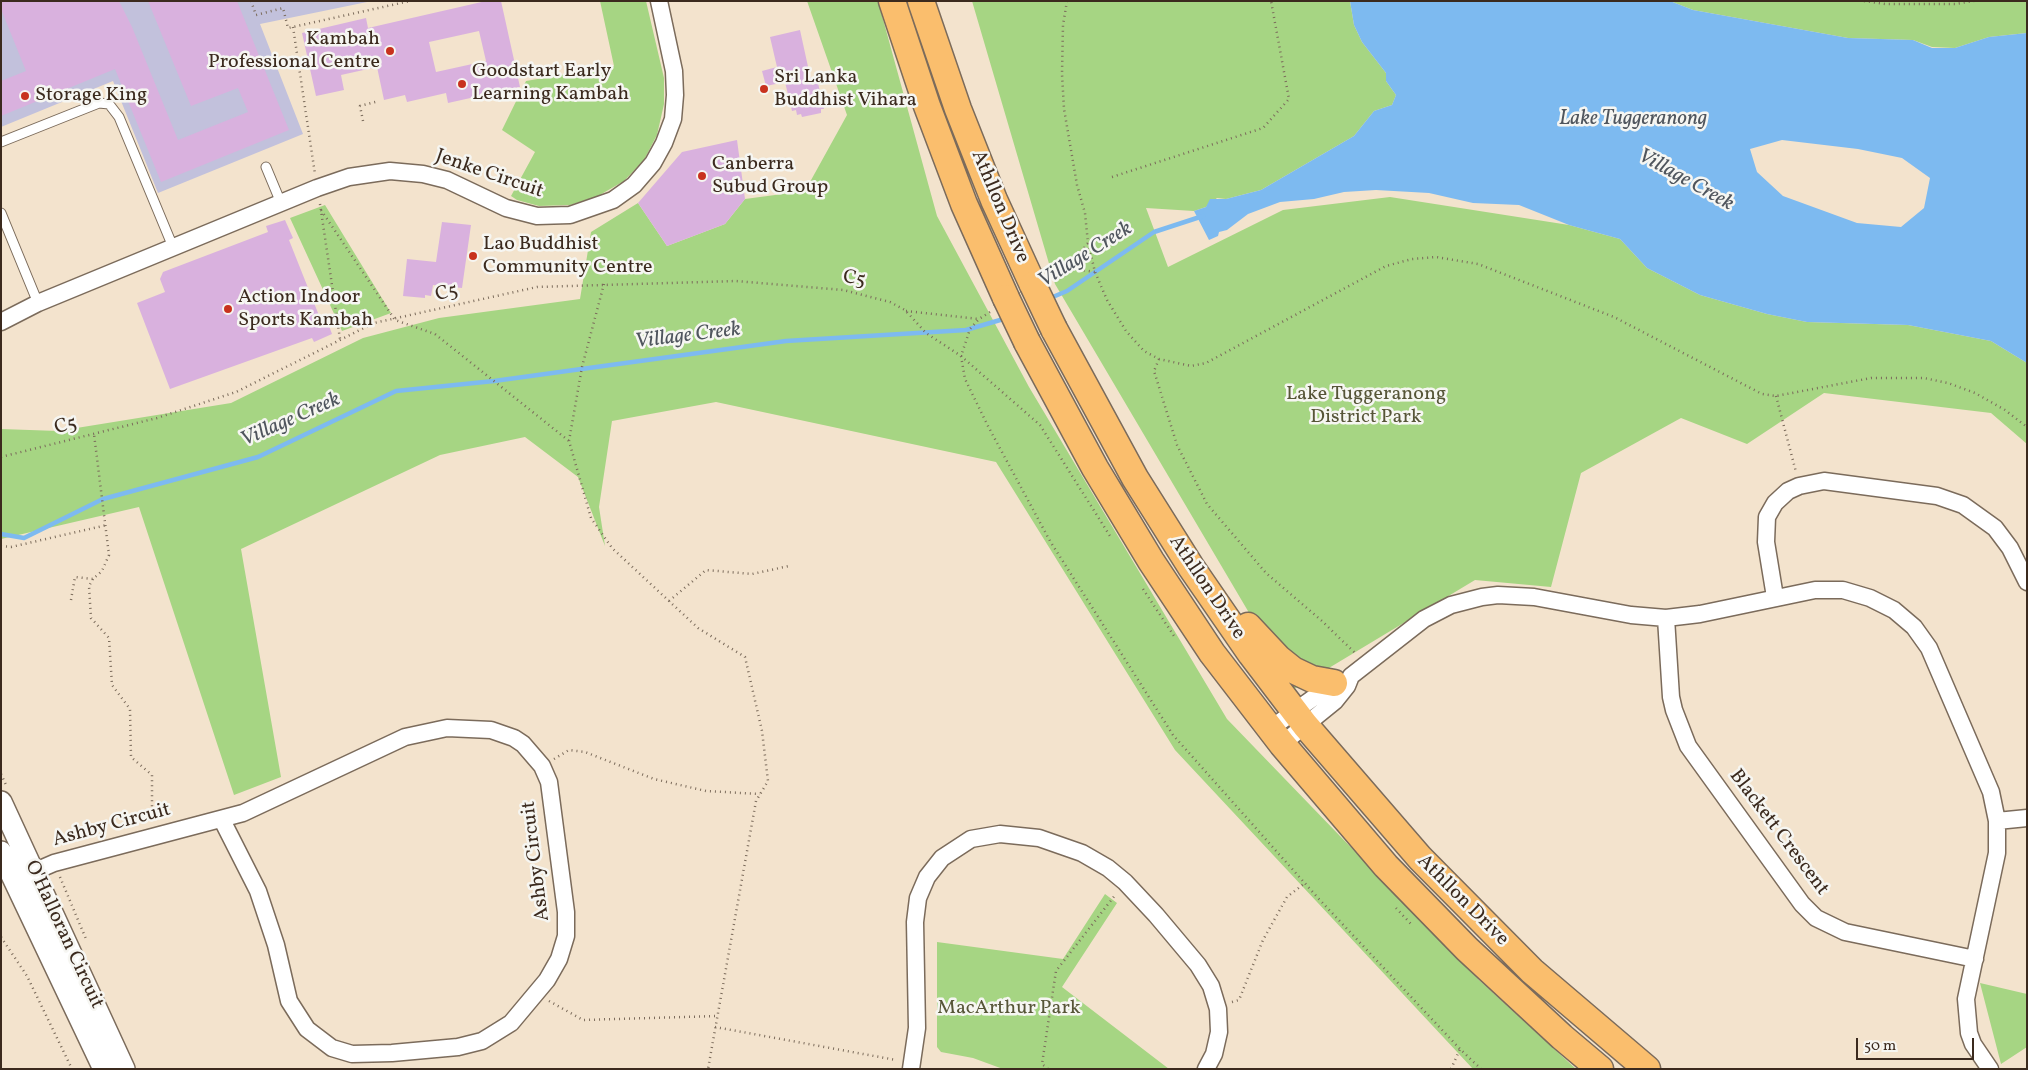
<!DOCTYPE html>
<html>
<head>
<meta charset="utf-8">
<style>
	body { margin:0 }
	#map { position:relative; width:2028px; height:1070px; overflow:hidden; background:#f3e3cd; font-family:Vollkorn,serif }
	canvas { display:block }
	.frame { position:absolute; inset:0; border:2px solid #3b2a1e; pointer-events:none }
	.scale { position:absolute; left:1856px; top:1038px; width:118px; height:22px; box-sizing:border-box; border:2px solid #3b2a1e; border-top:0; padding-left:6px; font-size:15px; line-height:18px; white-space:nowrap; color:#3b2a1e; -webkit-text-stroke:4px #f6f6f2; paint-order:stroke }
</style>
</head>
<body>
<div id="map">
<canvas width="2028" height="1070"></canvas>
<div class="frame"></div>
<div class="scale">50 m</div>
</div>
<script>
const g = document.querySelector('canvas').getContext('2d');
g.lineJoin = 'round';
function fillPath(path, color) {
  g.fillStyle = color;
  g.fill(path, 'evenodd');
}
function poly(rows) {
  const path = new Path2D();
  for (const r of rows) {
    path.moveTo(r[0], r[1]);
    for (let i = 2; i < r.length; i += 2) path.lineTo(r[i], r[i + 1]);
  }
  return path;
}
function stroke(path, color, width, dash) {
  g.strokeStyle = color;
  g.lineWidth = width;
  g.lineCap = dash ? 'butt' : 'round';
  g.setLineDash(dash || []);
  g.stroke(path);
}
function drawText(font, color, halo, rows, align = 'center') {
  g.font = font + ' Vollkorn,serif';
  g.lineWidth = 5;
  g.setLineDash([]);
  g.textBaseline = 'middle';
  g.strokeStyle = halo;
  g.fillStyle = color;
  for (const [text, x, y, turn = 0] of rows) {
    g.save();
    g.translate(x, y);
    g.rotate((+turn || 0) * Math.PI / 180);
    g.textAlign = isNaN(turn) ? turn : align;
    if (halo) g.strokeText(text, 0, 0);
    g.fillText(text, 0, 0);
    g.restore();
  }
}
fillPath(poly([
	[1,1,372,1,260,24,303,134,158,193,113,81,1,127]
]), '#c2c1dc');
fillPath(poly([
	[600,1,646,1,664,78,664,104,657,135,644,160,624,181,598,196,570,205,539,206,517,200,511,196,535,152,502,130,526,81,614,66],
	[807,1,878,1,937,216,1029,387,1227,719,1479,980,1576,1069,1473,1069,1175,750,996,462,716,402,612,421,599,507,605,546,578,477,525,437,440,455,241,549,281,777,234,795,139,507,1,539,1,429,58,431,231,403,363,338,439,318,580,299,591,232,638,203,667,246,725,224,745,199,805,191,847,115],
	[972,1,1350,1,1354,25,1362,42,1386,73,1386,81,1396,95,1392,105,1374,111,1354,136,1261,190,1226,199,1217,198,1206,207,1194,211,1146,208,1168,267,1283,210,1390,197,1569,225,1620,239,1647,268,1700,295,1767,314,1807,322,1908,325,1991,341,2027,363,2027,444,1991,413,1824,393,1747,444,1681,418,1581,473,1551,587,1475,580,1294,689,1055,284],
	[1670,1,2027,1,2027,33,1989,37,1955,48,1932,47,1913,40,1848,38,1693,10],
	[325,205,391,313,342,331,290,218],
	[1105,894,1117,903,1062,987,1169,1069,1003,1069,973,1058,941,1052,937,1047,937,942,1063,959],
	[1980,983,2027,994,2027,1047,2001,1064]
]), '#a6d583');
fillPath(poly([
	[1350,1,1670,1,1693,10,1848,38,1913,40,1932,48,1955,48,1989,37,2027,33,2027,363,1991,341,1908,325,1807,322,1767,314,1700,295,1647,268,1620,239,1569,225,1519,205,1473,203,1429,193,1376,190,1344,192,1314,199,1280,202,1248,214,1227,230,1219,232,1218,236,1209,240,1194,211,1206,207,1210,199,1226,199,1261,190,1354,136,1374,111,1392,105,1396,95,1386,81,1386,73,1362,42,1354,25],
	[1782,140,1858,149,1902,158,1930,178,1924,208,1901,227,1857,223,1783,196,1757,172,1750,149]
]), '#7dbaf0');
stroke(poly([
	[1048,299,1067,291,1154,232,1203,216],
	[1,534,24,538,103,499,258,457,396,391,494,381,786,341,966,330,1007,318]
]), '#7dbaf0', 4.5);
fillPath(poly([
	[1,1,119,1,132,27,178,140,248,112,238,88,191,106,148,1,237,1,289,130,161,182,115,69,1,116,1,81,26,71,1,9],
	[486,1,501,1,520,87,448,103,446,93,407,102,405,95,384,100,377,67,341,75,344,90,316,96,302,33,366,18,368,28],
	[479,31,486,61,436,72,429,42],
	[800,30,812,85,818,83,824,109,821,109,821,113,802,117,801,114,797,115,796,110,792,111,785,82,766,86,762,71,777,67,770,37],
	[737,140,745,199,725,224,667,246,638,203,682,152],
	[285,220,293,238,289,240,320,318,325,315,332,334,314,342,312,338,170,389,137,303,165,292,160,279,163,272,268,232,266,226],
	[442,222,471,225,462,288,433,285,431,296,425,295,425,298,403,296,407,259,436,262]
]), '#d9b1de');
const service = poly([
	[1,142,99,103,109,104,119,117,173,247],
	[266,167,281,203],
	[1,213,38,303]
]);
const minor = poly([
	[1,322,38,303,317,188,349,177,390,171,423,174,447,180,506,208,537,216,570,215,613,200,634,185,653,163,664,143,673,119,675,95,674,71,659,1],
	[1775,597,1766,542,1767,517,1775,503,1788,491,1799,486,1824,481,1937,496,1963,505,1995,528,2010,548,2027,582],
	[1666,618,1671,697,1674,710,1688,746,1802,904,1816,918,1845,932,1975,959],
	[1270,729,1337,681],
	[1282,744,1335,701,1347,686,1351,676,1424,619,1451,605,1482,597,1498,595,1534,597,1631,615,1666,618,1700,614,1815,590,1843,590,1870,598,1894,610,1914,627,1929,648,1991,792,1997,821,1997,853,1966,999,1969,1033,1973,1044,1990,1069],
	[1997,821,2027,818],
	[24,876,54,863,243,813,405,737,447,728,491,730,514,738,523,744,542,766,549,782,566,912,566,936,559,959,547,980,511,1023,482,1041,458,1047,392,1053,352,1054,332,1048,307,1029,289,1001,276,945,258,891,222,820],
	[911,1069,917,1028,915,922,918,898,927,877,942,858,971,839,1000,834,1039,838,1082,853,1108,868,1125,882,1156,915,1198,965,1211,986,1218,1009,1219,1032,1214,1054,1206,1069]
]);
const tertiary = poly([
	[1,802,124,1069],
	[1,852,104,1069]
]);
const primary = poly([
	[892,1,927,106,964,204,1006,298],
	[921,1,958,109,994,200,1033,285],
	[1054,329,1135,478,1191,567,1251,654,1305,725,1420,858,1532,971,1647,1069],
	[1027,342,1095,468,1151,561,1212,653,1282,744,1386,866,1467,949,1562,1037,1600,1069],
	[1248,626,1278,658,1293,670,1312,679,1334,683]
]);
stroke(service, '#7b6b5b', 11);
stroke(minor, '#7b6b5b', 19);
stroke(tertiary, '#7b6b5b', 24);
stroke(primary, '#7b6b5b', 29);
stroke(poly([
	[251,1,256,15,283,8,288,28,410,1],
	[1067,1,1063,25,1062,74,1064,109,1077,185,1085,213,1088,243,1095,272,1107,300,1126,331,1144,351,1159,359,1191,366,1206,363,1386,266,1412,259,1436,257,1478,264,1614,317,1762,394,1776,396,1871,378,1924,378,1948,383,1975,393,2005,410,2027,427],
	[1864,1,1885,4,1955,4,1974,1],
	[293,27,315,174],
	[363,121,360,106,379,101],
	[1112,177,1263,128,1289,99,1271,1],
	[320,204,340,339],
	[321,210,395,320,435,334,569,441],
	[1069,268,1095,272],
	[1052,278,1069,268,1088,243],
	[604,284,582,367,569,441,591,518,612,548,698,628,745,657,762,731,768,781,756,801,708,1069],
	[906,311,979,319],
	[990,312,979,319,970,329,961,356,965,379,989,428,1050,541,1173,735,1318,898,1460,1049,1481,1069],
	[1159,359,1154,371,1177,445,1207,504,1266,573,1322,621,1355,653],
	[1776,396,1796,472],
	[1,457,157,418,236,392,374,323,537,287,736,281,843,290,890,302,905,310,926,333,961,356,1040,425,1110,536],
	[1,546,11,547,107,525],
	[93,579,89,586,91,618,109,638,112,685,130,709,131,757,152,775,152,821],
	[1143,589,1176,639],
	[71,600,75,577,93,579,102,571,109,555,94,434],
	[669,601,706,570,752,574,789,566],
	[554,759,569,750,585,752,654,779,706,791,760,794],
	[1,774,6,785],
	[60,877,86,939],
	[1396,908,1411,924],
	[1,937,27,976,72,1069],
	[549,1001,583,1020,717,1016],
	[1232,1002,1239,1000,1263,940,1287,897,1305,883],
	[715,1027,896,1060],
	[1048,1069,1042,1064,1056,971,1116,894],
	[1451,1069,1460,1049]
]), '#7b6b5b', 2.5, [1, 4]);
stroke(service, '#fff', 9);
stroke(minor, '#fff', 16);
stroke(tertiary, '#fff', 21);
stroke(primary, '#fabe6d', 26);
const primaryBridge = poly([
	[1033,285,1054,329],
	[1006,298,1027,342]
]);
stroke(primaryBridge, '#7b6b5b', 29, []);
stroke(primaryBridge, '#fabe6d', 26);
for (const [x, y, r, color] of [
	[390,51,5,"#c8321e"],
	[462,84,5,"#c8321e"],
	[764,89,5,"#c8321e"],
	[25,96,5,"#c8321e"],
	[702,176,5,"#c8321e"],
	[473,256,5,"#c8321e"],
	[228,309,5,"#c8321e"]
]) {
  const dot = new Path2D();
  dot.arc(x, y, r, 0, 2 * Math.PI);
  g.fillStyle = color;
  g.fill(dot);
  stroke(dot, '#f6f6f2', 2);
}
drawText('20px', '#3b2a1e', '#f6f6f2', [
	["Kambah",380,40,"right"],
	["Professional Centre",380,63,"right"],
	["Goodstart Early",472,72],
	["Learning Kambah",472,95],
	["Sri Lanka",774,78],
	["Buddhist Vihara",774,101],
	["Storage King",35,96],
	["Canberra",712,165],
	["Subud Group",712,188],
	["Lao Buddhist",483,245],
	["Community Centre",483,268],
	["Action Indoor",238,298],
	["Sports Kambah",238,321]
], 'left');
drawText('20px', '#3b2a1e', '#f6f6f2', [
	["Jenke Circuit",489,175,19],
	["Athllon Drive",999,207,67],
	["C5",854,280,11],
	["C5",447,294,-13],
	["C5",66,427,-14],
	["Athllon Drive",1206,588,56],
	["Ashby Circuit",112,826,-15],
	["Blackett Crescent",1778,833,53],
	["Ashby Circuit",537,861,-97],
	["Athllon Drive",1462,901,45],
	["O'Halloran Circuit",63,935,65]
]);
drawText('20px', '#565537', '#f6f6f2', [
	["Lake Tuggeranong",1366,395],
	["District Park",1366,418],
	["MacArthur Park",1009,1009]
]);
drawText('italic 21px', '#4f555d', '#f6f6f2', [
	["Lake Tuggeranong",1633,120],
	["Village Creek",1685,181,29],
	["Village Creek",1086,256,-32],
	["Village Creek",688,337,-7],
	["Village Creek",291,421,-24]
]);
</script>
</body>
</html>
